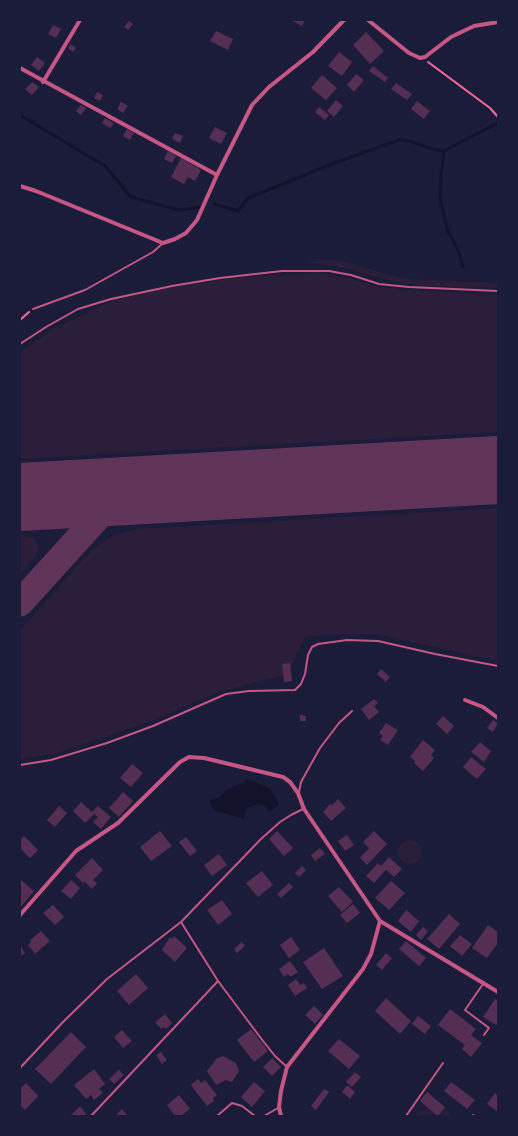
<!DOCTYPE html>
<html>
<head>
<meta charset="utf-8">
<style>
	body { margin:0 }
	#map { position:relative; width:518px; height:1136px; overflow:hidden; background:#1b1b3a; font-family:Inter,sans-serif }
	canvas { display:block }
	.frame { position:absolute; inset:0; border:21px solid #1b1b3a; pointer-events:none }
</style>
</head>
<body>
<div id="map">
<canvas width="518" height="1136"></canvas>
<div class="frame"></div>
</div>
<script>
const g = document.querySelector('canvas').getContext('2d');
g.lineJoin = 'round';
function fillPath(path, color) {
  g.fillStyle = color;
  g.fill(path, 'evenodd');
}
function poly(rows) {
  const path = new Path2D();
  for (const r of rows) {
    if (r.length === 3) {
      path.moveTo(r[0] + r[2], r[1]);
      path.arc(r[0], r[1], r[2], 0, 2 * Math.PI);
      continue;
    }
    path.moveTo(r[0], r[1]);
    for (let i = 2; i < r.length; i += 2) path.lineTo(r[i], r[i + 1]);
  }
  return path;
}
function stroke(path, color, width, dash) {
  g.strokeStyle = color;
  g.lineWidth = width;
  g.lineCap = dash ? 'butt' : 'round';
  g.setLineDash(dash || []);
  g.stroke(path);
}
fillPath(poly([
	[329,260,345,262,390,275,409,279,498,283,498,288,426,286,396,282,340,267,306,262],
	[319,273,348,278,379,287,409,290,498,295,498,432,20,459,20,352,53,329,116,299,150,291,233,278],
	[498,508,498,661,374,634,318,635,305,637,294,661,285,676,264,680,219,692,146,723,55,754,20,759,20,630,92,550,104,541,115,534,140,529],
	[20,534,33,538,38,544,38,551,36,556,20,574],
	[410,852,12],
	[435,1103,454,1116,413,1116]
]), '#2a1e3b');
fillPath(poly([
	[247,779,271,789,279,804,269,812,265,806,258,804,247,808,244,819,213,810,209,801,220,797,226,790,245,782]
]), '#12122b');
stroke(poly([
	[20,115,105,166,131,197,179,210,202,207],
	[444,151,441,176,440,197,447,229,458,250,463,267],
	[214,204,238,211,248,198,337,162,399,140,410,141,429,148,444,151,498,123]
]), '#12122b', 3);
stroke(poly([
	[20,603,107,507,123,497,133,493,169,488]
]), '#603358', 27);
stroke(poly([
	[20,497,498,470]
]), '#603358', 68);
fillPath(poly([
	[291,20,305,20,302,26],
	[129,21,133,24,128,30,124,27],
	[53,25,61,29,56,38,48,34],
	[216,31,233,39,228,50,210,41],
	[366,32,384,51,370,64,353,45],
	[71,44,76,48,73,52,68,48],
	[339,52,352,62,342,76,328,66],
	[37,57,45,63,39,71,31,65],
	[373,66,388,78,385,82,369,71],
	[356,74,364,80,354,92,347,85],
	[322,75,337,88,326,100,311,88],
	[32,82,39,87,32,95,25,89],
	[396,83,412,94,407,100,391,89],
	[97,92,103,95,100,101,94,98],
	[336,100,343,106,334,117,327,111],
	[417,101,430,111,424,119,411,109],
	[121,102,128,106,123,113,117,109],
	[81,105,86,108,81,115,76,111],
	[319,107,329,115,325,120,315,112],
	[105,118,114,123,110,128,102,123],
	[215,127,227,133,221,144,209,138],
	[127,129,134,133,130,140,123,136],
	[175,133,183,136,180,143,172,139],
	[168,151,176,156,172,163,164,159],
	[181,158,201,170,195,181,188,177,184,184,171,177],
	[290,663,292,681,284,682,282,664],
	[381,669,390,677,386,682,377,674],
	[374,699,378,703,374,706,379,712,369,720,361,709],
	[300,715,306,716,306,721,300,721],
	[443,716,454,726,447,734,436,724],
	[493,720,498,723,493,732,487,728],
	[386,723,398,730,388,745,380,740,383,736,379,733],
	[423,740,435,750,431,755,434,758,423,771,414,763,415,761,410,757],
	[480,742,491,751,484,762,471,752],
	[471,757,486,769,477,779,463,767],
	[132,764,143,773,131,787,120,778],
	[123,792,133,801,119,817,109,808],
	[338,799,346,808,331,821,323,812,330,804,332,805],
	[81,802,92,812,98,806,111,817,101,829,93,822,98,817,94,814,85,823,73,811],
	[59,806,67,813,55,827,47,820],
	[160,831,172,846,151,861,140,847],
	[277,831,293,848,284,856,269,839],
	[374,831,387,844,367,865,360,858,369,848,363,842],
	[347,835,354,845,345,851,338,841],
	[24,836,38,850,30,858,20,848,20,840],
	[186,837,197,851,190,856,179,842],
	[320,848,325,854,315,861,311,855],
	[219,854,227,865,212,876,204,865],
	[389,857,402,869,394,877,386,870,374,883,366,876,378,863,381,866],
	[92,858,103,870,93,880,97,883,92,889,85,882,83,883,75,875],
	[302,866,306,870,299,877,295,873],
	[262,871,273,885,258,897,246,883],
	[20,879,34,891,20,908],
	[71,880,80,888,71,899,61,891],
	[391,881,405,893,389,910,375,898],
	[289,883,293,887,281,898,277,894],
	[339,887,353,902,342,912,328,896],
	[222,900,232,914,218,925,207,910],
	[353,904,360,913,347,923,340,915],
	[53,905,64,917,55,925,43,913],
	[406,910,419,921,411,932,398,921],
	[449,914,460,924,439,949,427,939],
	[488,925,498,932,498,943,487,958,472,948],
	[423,927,428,931,421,940,416,935],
	[41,931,50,941,35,954,28,945,31,942,30,940],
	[460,935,472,944,462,956,450,946],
	[174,936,187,948,175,962,162,950,170,937,172,939],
	[291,937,300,950,289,958,280,945],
	[406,941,426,958,419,966,399,949],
	[242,942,245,946,237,953,234,949],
	[20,945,25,953,20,957],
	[324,948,343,976,322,989,303,962],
	[386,953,392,958,382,970,376,965],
	[290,961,298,972,290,977,288,974,284,977,279,969],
	[136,974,148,988,129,1005,117,991],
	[296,979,300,985,304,983,307,988,295,996,288,985],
	[386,998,411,1021,400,1034,375,1011],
	[495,999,498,1001,498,1023,496,1025,483,1017],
	[314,1006,323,1015,315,1024,305,1015],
	[450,1009,476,1029,471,1035,482,1043,471,1057,462,1049,465,1045,438,1025],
	[165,1014,172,1023,166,1029,164,1027,161,1029,155,1022],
	[418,1016,431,1026,425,1034,412,1024],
	[251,1029,268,1051,254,1062,237,1040],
	[122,1030,132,1041,123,1048,114,1037],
	[71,1032,86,1047,51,1084,35,1069],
	[339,1039,360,1056,349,1069,328,1051],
	[161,1052,167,1060,162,1064,156,1055],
	[223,1056,236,1063,239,1071,232,1082,226,1080,216,1085,207,1071,217,1058],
	[272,1058,281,1067,272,1076,263,1067],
	[94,1069,105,1084,99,1089,103,1093,94,1100,91,1095,86,1099,74,1085],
	[119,1070,124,1075,114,1084,109,1079],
	[355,1072,361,1077,352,1087,346,1082],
	[198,1079,201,1083,205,1080,217,1095,213,1098,214,1101,207,1106,191,1085],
	[254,1082,265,1091,252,1107,241,1097],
	[451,1082,475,1100,467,1109,444,1091],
	[26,1083,38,1096,25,1110,20,1105,20,1089],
	[347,1085,355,1092,350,1099,342,1092],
	[324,1089,329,1092,316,1110,311,1106],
	[427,1092,445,1107,438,1116,420,1101],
	[495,1093,498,1096,497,1111,487,1104],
	[179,1095,190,1109,181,1116,175,1116,167,1105],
	[80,1106,86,1114,84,1116,70,1116],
	[122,1109,128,1116,115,1116]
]), '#542f53');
stroke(poly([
	[428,62,490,108,498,117],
	[20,320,29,312]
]), '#ff6b9d', 2);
stroke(poly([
	[33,309,85,290,153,252,162,244],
	[20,344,46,327,78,309,111,299,172,286,220,278,282,271,329,271,351,275,379,284,409,287,498,291],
	[20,765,51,760,107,743,153,726,226,694,249,691,295,690,301,684,305,674,308,655,312,647,318,644,347,640,378,641,435,654,498,666],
	[299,792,301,782,320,748,339,723,352,711],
	[181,922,218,981],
	[483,984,465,1010,489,1028,484,1035],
	[20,1068,63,1022,107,979,181,922,261,839,280,822,291,815,303,809],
	[473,1115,474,1116],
	[91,1116,218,981,263,1041,275,1056,287,1067],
	[217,1116,232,1103,242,1106,255,1116],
	[264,1116,278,1108],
	[406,1116,443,1063]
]), '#c65784', 2);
stroke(poly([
	[368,20,409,53,420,58,425,57,451,37,474,26,498,22],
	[20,68,217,175],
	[43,82,80,20],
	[20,186,36,191,163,243,175,239,186,233,197,220,217,175,252,105,269,87,313,52,344,20],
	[465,700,483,707,498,718],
	[20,915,76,851,118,823,180,762,189,757,204,758,283,777,290,782,298,793,304,809,380,921,371,954,363,969,287,1067,281,1091,279,1107,281,1116],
	[380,921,498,992]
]), '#c65784', 4);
</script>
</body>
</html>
